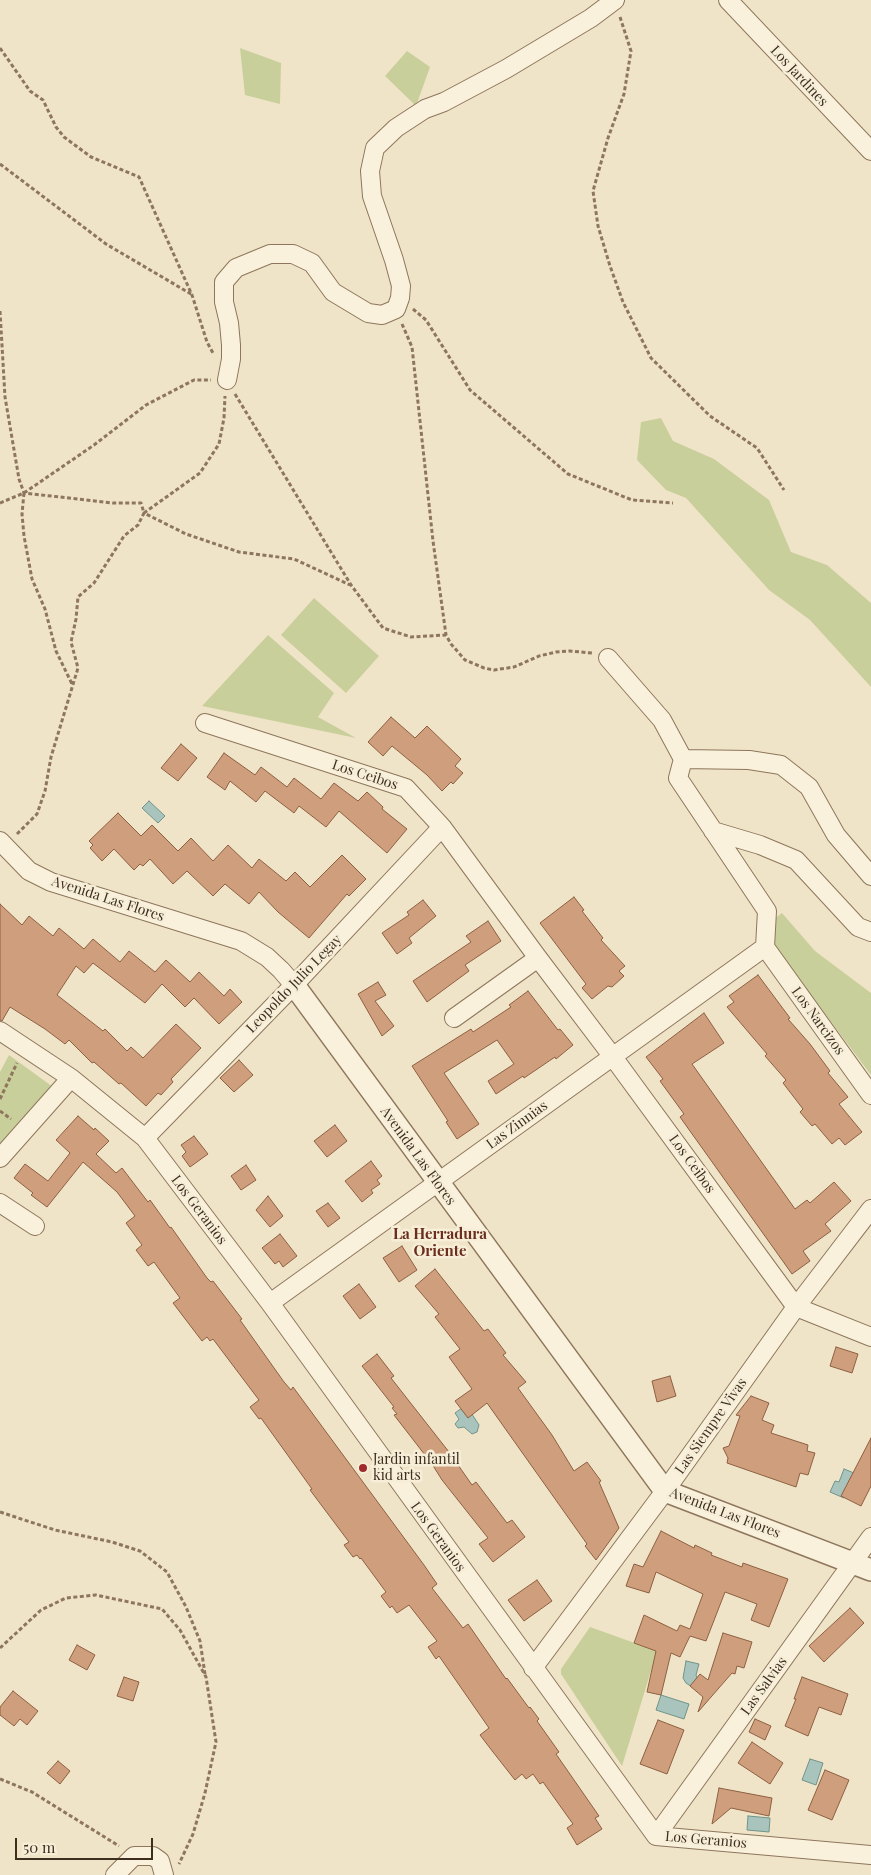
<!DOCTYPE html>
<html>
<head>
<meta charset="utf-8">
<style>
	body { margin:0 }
	#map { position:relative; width:871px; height:1875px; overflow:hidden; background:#f0e4c8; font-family:"Playfair Display",serif }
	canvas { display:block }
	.scale { position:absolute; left:15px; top:1838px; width:138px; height:22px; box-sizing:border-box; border:2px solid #3d2e20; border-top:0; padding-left:6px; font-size:15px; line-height:18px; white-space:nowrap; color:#3d2e20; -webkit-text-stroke:4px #f7eed8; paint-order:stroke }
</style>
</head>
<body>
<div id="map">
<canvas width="871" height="1875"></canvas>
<div class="scale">50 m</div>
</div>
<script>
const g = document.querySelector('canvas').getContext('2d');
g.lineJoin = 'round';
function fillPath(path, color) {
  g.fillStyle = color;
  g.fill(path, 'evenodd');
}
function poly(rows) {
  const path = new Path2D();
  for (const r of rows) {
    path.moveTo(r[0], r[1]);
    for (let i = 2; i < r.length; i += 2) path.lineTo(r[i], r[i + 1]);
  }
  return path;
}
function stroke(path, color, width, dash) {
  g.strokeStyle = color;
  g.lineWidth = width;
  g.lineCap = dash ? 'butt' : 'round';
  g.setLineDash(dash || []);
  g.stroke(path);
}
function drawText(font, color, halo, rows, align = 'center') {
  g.font = font + ' "Playfair Display",serif';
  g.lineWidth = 5;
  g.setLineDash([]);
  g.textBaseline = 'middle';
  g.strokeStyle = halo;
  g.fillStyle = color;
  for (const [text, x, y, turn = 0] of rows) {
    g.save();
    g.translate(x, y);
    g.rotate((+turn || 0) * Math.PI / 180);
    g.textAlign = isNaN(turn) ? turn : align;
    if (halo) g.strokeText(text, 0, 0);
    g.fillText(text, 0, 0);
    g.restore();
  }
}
fillPath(poly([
	[240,48,281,63,280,104,245,95],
	[407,51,430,67,416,106,385,76],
	[661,418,673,441,714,459,769,500,791,552,827,565,871,603,871,687,810,620,769,590,686,498,666,490,637,460,641,422],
	[314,598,379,656,346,693,281,635],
	[268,635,334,693,318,717,356,738,202,706],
	[782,913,815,951,871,993,871,1075,761,929],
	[9,1055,53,1087,0,1148,0,1072],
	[590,1627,657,1651,622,1766,561,1674,561,1669]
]), '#c9cf9b');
const water = poly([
	[149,801,165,816,158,823,142,808,149,801],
	[466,1405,479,1425,477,1432,472,1434,464,1427,458,1428,455,1424,459,1419,455,1413,466,1405],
	[844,1469,854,1473,844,1498,830,1492,835,1481,839,1482,844,1469],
	[686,1661,699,1664,696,1675,698,1680,692,1687,686,1683,683,1678,686,1661],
	[661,1695,689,1704,684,1719,656,1710,661,1695],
	[810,1759,823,1763,816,1785,802,1780,810,1759],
	[748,1816,770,1818,769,1832,747,1830,748,1816]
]);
fillPath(water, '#a9c4bc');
stroke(water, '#6f938a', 1);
const building = poly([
	[391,717,415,738,427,726,461,759,455,766,463,773,453,784,451,782,442,791,427,775,392,746,383,756,368,742,391,717],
	[181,744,197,758,178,781,161,768,181,744],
	[224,753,255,775,261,767,287,787,294,778,321,799,334,783,358,801,367,792,383,807,382,809,407,829,387,853,339,811,326,827,299,806,294,813,265,791,256,802,230,781,225,790,207,777,224,753],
	[118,813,141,836,152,825,178,851,191,838,213,861,228,845,252,868,259,859,286,881,295,872,310,887,342,855,366,879,349,896,347,894,309,938,278,912,259,892,249,904,225,884,213,896,187,871,173,884,150,859,143,866,140,864,134,870,114,849,102,861,90,848,93,845,89,841,118,813],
	[574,897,584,910,582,911,603,938,601,940,625,966,619,971,624,976,612,987,608,986,592,999,582,988,586,984,540,923,574,897],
	[423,900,436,916,409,938,412,943,397,954,382,933,409,915,407,912,423,900],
	[0,904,22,925,29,916,53,936,59,928,84,949,93,939,120,962,129,951,155,972,166,960,190,982,199,972,224,996,230,989,242,1002,219,1024,194,998,185,1007,162,984,145,1003,93,963,84,973,76,966,57,995,103,1031,105,1029,127,1051,131,1047,143,1058,176,1024,201,1048,171,1079,173,1082,161,1095,158,1093,146,1106,121,1083,119,1084,94,1062,92,1063,69,1040,65,1044,45,1029,10,1007,2,1021,0,1020,0,904],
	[488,921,501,941,465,965,469,971,427,1002,413,981,471,942,466,936,488,921],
	[758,975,790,1018,788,1019,810,1044,830,1071,828,1073,848,1097,839,1104,862,1132,845,1145,839,1138,832,1144,815,1124,812,1126,800,1112,803,1109,783,1083,786,1080,765,1056,767,1054,727,1007,734,1002,729,996,758,975],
	[378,982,386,995,375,1001,394,1026,382,1036,358,994,378,982],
	[528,991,558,1030,560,1029,573,1045,556,1059,555,1057,524,1078,523,1076,496,1094,488,1081,514,1064,497,1040,444,1073,479,1124,457,1139,446,1122,448,1121,412,1066,471,1029,473,1032,511,1007,509,1005,528,991],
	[704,1013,724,1043,692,1064,795,1209,807,1200,810,1203,834,1182,851,1201,825,1224,831,1231,803,1251,810,1261,792,1274,680,1117,684,1114,660,1081,663,1079,646,1057,704,1013],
	[239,1060,253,1075,234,1092,220,1078,239,1060],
	[78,1116,94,1130,95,1128,109,1141,96,1154,116,1173,122,1168,148,1202,150,1200,170,1228,171,1227,207,1278,211,1282,213,1281,242,1319,240,1320,284,1382,291,1390,293,1387,424,1565,437,1584,432,1588,463,1628,468,1624,506,1679,507,1678,529,1708,530,1707,539,1719,537,1721,559,1752,556,1754,599,1816,595,1818,602,1829,577,1845,567,1828,573,1824,543,1782,540,1784,533,1774,526,1779,522,1774,515,1780,493,1752,480,1735,489,1728,439,1656,436,1659,428,1647,437,1641,409,1605,397,1613,392,1606,390,1608,381,1596,386,1592,361,1558,360,1559,357,1555,353,1557,344,1545,349,1542,310,1490,312,1489,261,1418,259,1419,250,1407,259,1400,213,1339,210,1341,207,1337,202,1341,173,1303,180,1298,154,1262,148,1266,136,1250,142,1245,126,1223,135,1216,117,1192,83,1162,47,1207,31,1195,33,1193,14,1178,25,1164,48,1181,70,1153,56,1140,78,1116],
	[335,1125,347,1141,327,1157,314,1141,335,1125],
	[194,1136,208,1154,190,1167,182,1156,186,1152,181,1145,194,1136],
	[371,1161,382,1176,377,1180,380,1184,371,1190,373,1193,362,1202,345,1181,371,1161],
	[246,1165,256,1180,241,1190,231,1176,246,1165],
	[268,1196,283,1216,270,1227,256,1210,268,1196],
	[328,1203,340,1218,328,1227,316,1211,328,1203],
	[280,1234,297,1256,283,1267,279,1261,275,1264,262,1248,280,1234],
	[402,1246,417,1270,399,1282,383,1258,402,1246],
	[435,1269,484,1331,488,1329,506,1353,503,1355,526,1382,518,1388,552,1435,574,1471,587,1462,601,1481,599,1482,619,1528,596,1560,585,1546,587,1544,487,1403,468,1418,455,1401,472,1389,449,1357,460,1349,435,1317,439,1314,415,1286,435,1269],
	[359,1284,376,1307,360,1319,343,1296,359,1284],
	[836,1347,858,1354,852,1373,830,1366,836,1347],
	[377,1354,394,1376,391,1378,449,1452,472,1485,476,1482,507,1523,512,1520,525,1537,493,1562,479,1544,488,1538,442,1480,432,1464,394,1415,397,1414,392,1408,394,1407,362,1366,377,1354],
	[670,1376,676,1396,657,1402,652,1381,670,1376],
	[751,1396,769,1403,762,1420,774,1425,771,1433,808,1445,807,1451,815,1453,808,1475,800,1473,796,1487,727,1463,728,1458,723,1448,729,1446,740,1416,736,1415,751,1396],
	[871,1438,871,1486,861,1506,841,1496,871,1438],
	[661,1531,694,1548,695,1545,712,1553,711,1555,742,1567,743,1563,788,1579,769,1627,751,1620,757,1604,725,1592,706,1641,690,1636,680,1657,671,1653,661,1695,647,1692,656,1651,634,1643,644,1615,677,1631,680,1625,690,1629,703,1594,656,1572,649,1593,626,1586,634,1564,643,1567,661,1531],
	[537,1580,552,1601,524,1621,508,1600,537,1580],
	[850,1608,864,1623,824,1662,809,1646,850,1608],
	[723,1633,752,1642,744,1668,737,1666,735,1674,732,1673,698,1712,703,1697,690,1686,700,1674,708,1680,723,1633],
	[77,1645,95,1655,87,1670,69,1660,77,1645],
	[124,1677,139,1682,133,1701,117,1696,124,1677],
	[802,1677,848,1694,841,1715,819,1707,808,1736,785,1726,796,1699,794,1699,802,1677],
	[13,1691,38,1711,27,1725,20,1719,14,1726,0,1715,0,1707,13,1691],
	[755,1719,771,1726,765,1740,749,1732,755,1719],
	[658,1720,684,1730,667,1774,640,1764,658,1720],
	[752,1742,783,1763,770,1784,738,1763,752,1742],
	[58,1761,70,1771,60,1784,47,1773,58,1761],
	[825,1770,849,1780,832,1820,808,1810,825,1770],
	[719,1788,772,1798,769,1816,731,1808,712,1824,719,1788]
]);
fillPath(building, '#cf9f7d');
stroke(building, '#8d5f41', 1);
const minor = poly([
	[728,0,871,151],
	[227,380,231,359,231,345,229,323,224,302,224,282,236,268,270,254,293,254,312,263,333,292,368,313,382,315,396,309,400,298,401,286,394,260,372,196,370,171,375,148,396,128,425,109,444,102,506,69,591,18,615,0],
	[608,658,662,720,683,759],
	[205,723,406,788,442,827,538,958,613,1057,796,1307,871,1337],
	[713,831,760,845,796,860,858,927,871,932],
	[0,841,29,871,51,882,241,941,267,957,281,970,294,985],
	[765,947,767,911,678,778,683,759,749,760,781,765,809,787,836,835,871,876],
	[765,947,871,1095],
	[454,1018,538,958],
	[0,1031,71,1078,145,1138,270,1303,656,1836,871,1855],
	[145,1138,294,985,442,827],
	[0,1158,71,1078],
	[0,1203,35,1226],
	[270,1303,765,947],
	[533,1668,665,1491,796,1307,871,1209],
	[656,1836,871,1537],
	[115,1875,134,1856,153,1856,160,1861,164,1875]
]);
const tertiary = poly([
	[294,985,665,1491,871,1570]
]);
stroke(minor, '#8d765c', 20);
stroke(tertiary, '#8d765c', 24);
stroke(poly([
	[620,17,631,51,624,94,608,138,593,191,598,226,610,266,623,302,651,358,710,416,757,448,784,490],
	[0,48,30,91,43,100,56,127,64,137,91,157,139,177,192,295,207,342,213,353],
	[0,164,106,244,191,294],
	[413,309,426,320,470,390,568,474,632,500,673,503],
	[0,311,5,397,19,479,24,493,113,503,141,503,144,513,200,473,219,444,224,418,225,396],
	[402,324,412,347,433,541,446,635,451,644,465,660,484,668,494,670,514,667,539,656,556,652,569,651,592,653],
	[235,394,351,585,383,628,411,637,446,635],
	[24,493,22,514,24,536,32,579,45,609,56,651,72,684],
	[0,503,24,493,94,445,146,405,194,380,211,380],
	[17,834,37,814,45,791,51,757,78,668,71,642,76,619,78,597,94,583,124,536,138,525,144,513,186,534,239,552,294,559,350,585],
	[0,1099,17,1063],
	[0,1111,11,1119],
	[0,1512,55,1530,112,1542,140,1551,167,1572,186,1607,200,1641,205,1674],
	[0,1648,41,1610,66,1598,96,1595,162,1609,180,1630,206,1677,216,1742,205,1793,193,1834,179,1864],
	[0,1779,32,1792,119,1846]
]), '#8d765c', 3, [4, 2.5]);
stroke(minor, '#faf1dc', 18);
stroke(tertiary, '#faf1dc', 21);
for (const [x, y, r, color] of [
	[363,1468,5,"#9e2a2b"]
]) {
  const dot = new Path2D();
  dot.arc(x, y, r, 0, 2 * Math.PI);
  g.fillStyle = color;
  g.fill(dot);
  stroke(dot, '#f7eed8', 2);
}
drawText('14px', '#3d2e20', '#f7eed8', [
	["Los Jardines",799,76,47],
	["Los Ceibos",365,775,18],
	["Avenida Las Flores",108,899,18],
	["Leopoldo Julio Legay",294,984,-46],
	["Los Narcizos",818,1021,54],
	["Las Zinnias",517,1125,-36],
	["Avenida Las Flores",418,1156,54],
	["Los Ceibos",692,1164,54],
	["Los Geranios",199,1210,53],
	["Las Siempre Vivas",711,1426,-55],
	["Avenida Las Flores",725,1513,21],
	["Los Geranios",438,1537,54],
	["Las Salvias",764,1686,-54],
	["Los Geranios",706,1840,5]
]);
drawText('14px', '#3d2e20', '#f7eed8', [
	["Jardin infantil",373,1460],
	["kid arts",373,1476]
], 'left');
drawText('bold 15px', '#6b2e1e', '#f7eed8', [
	["La Herradura",440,1234],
	["Oriente",440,1251]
]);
</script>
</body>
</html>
